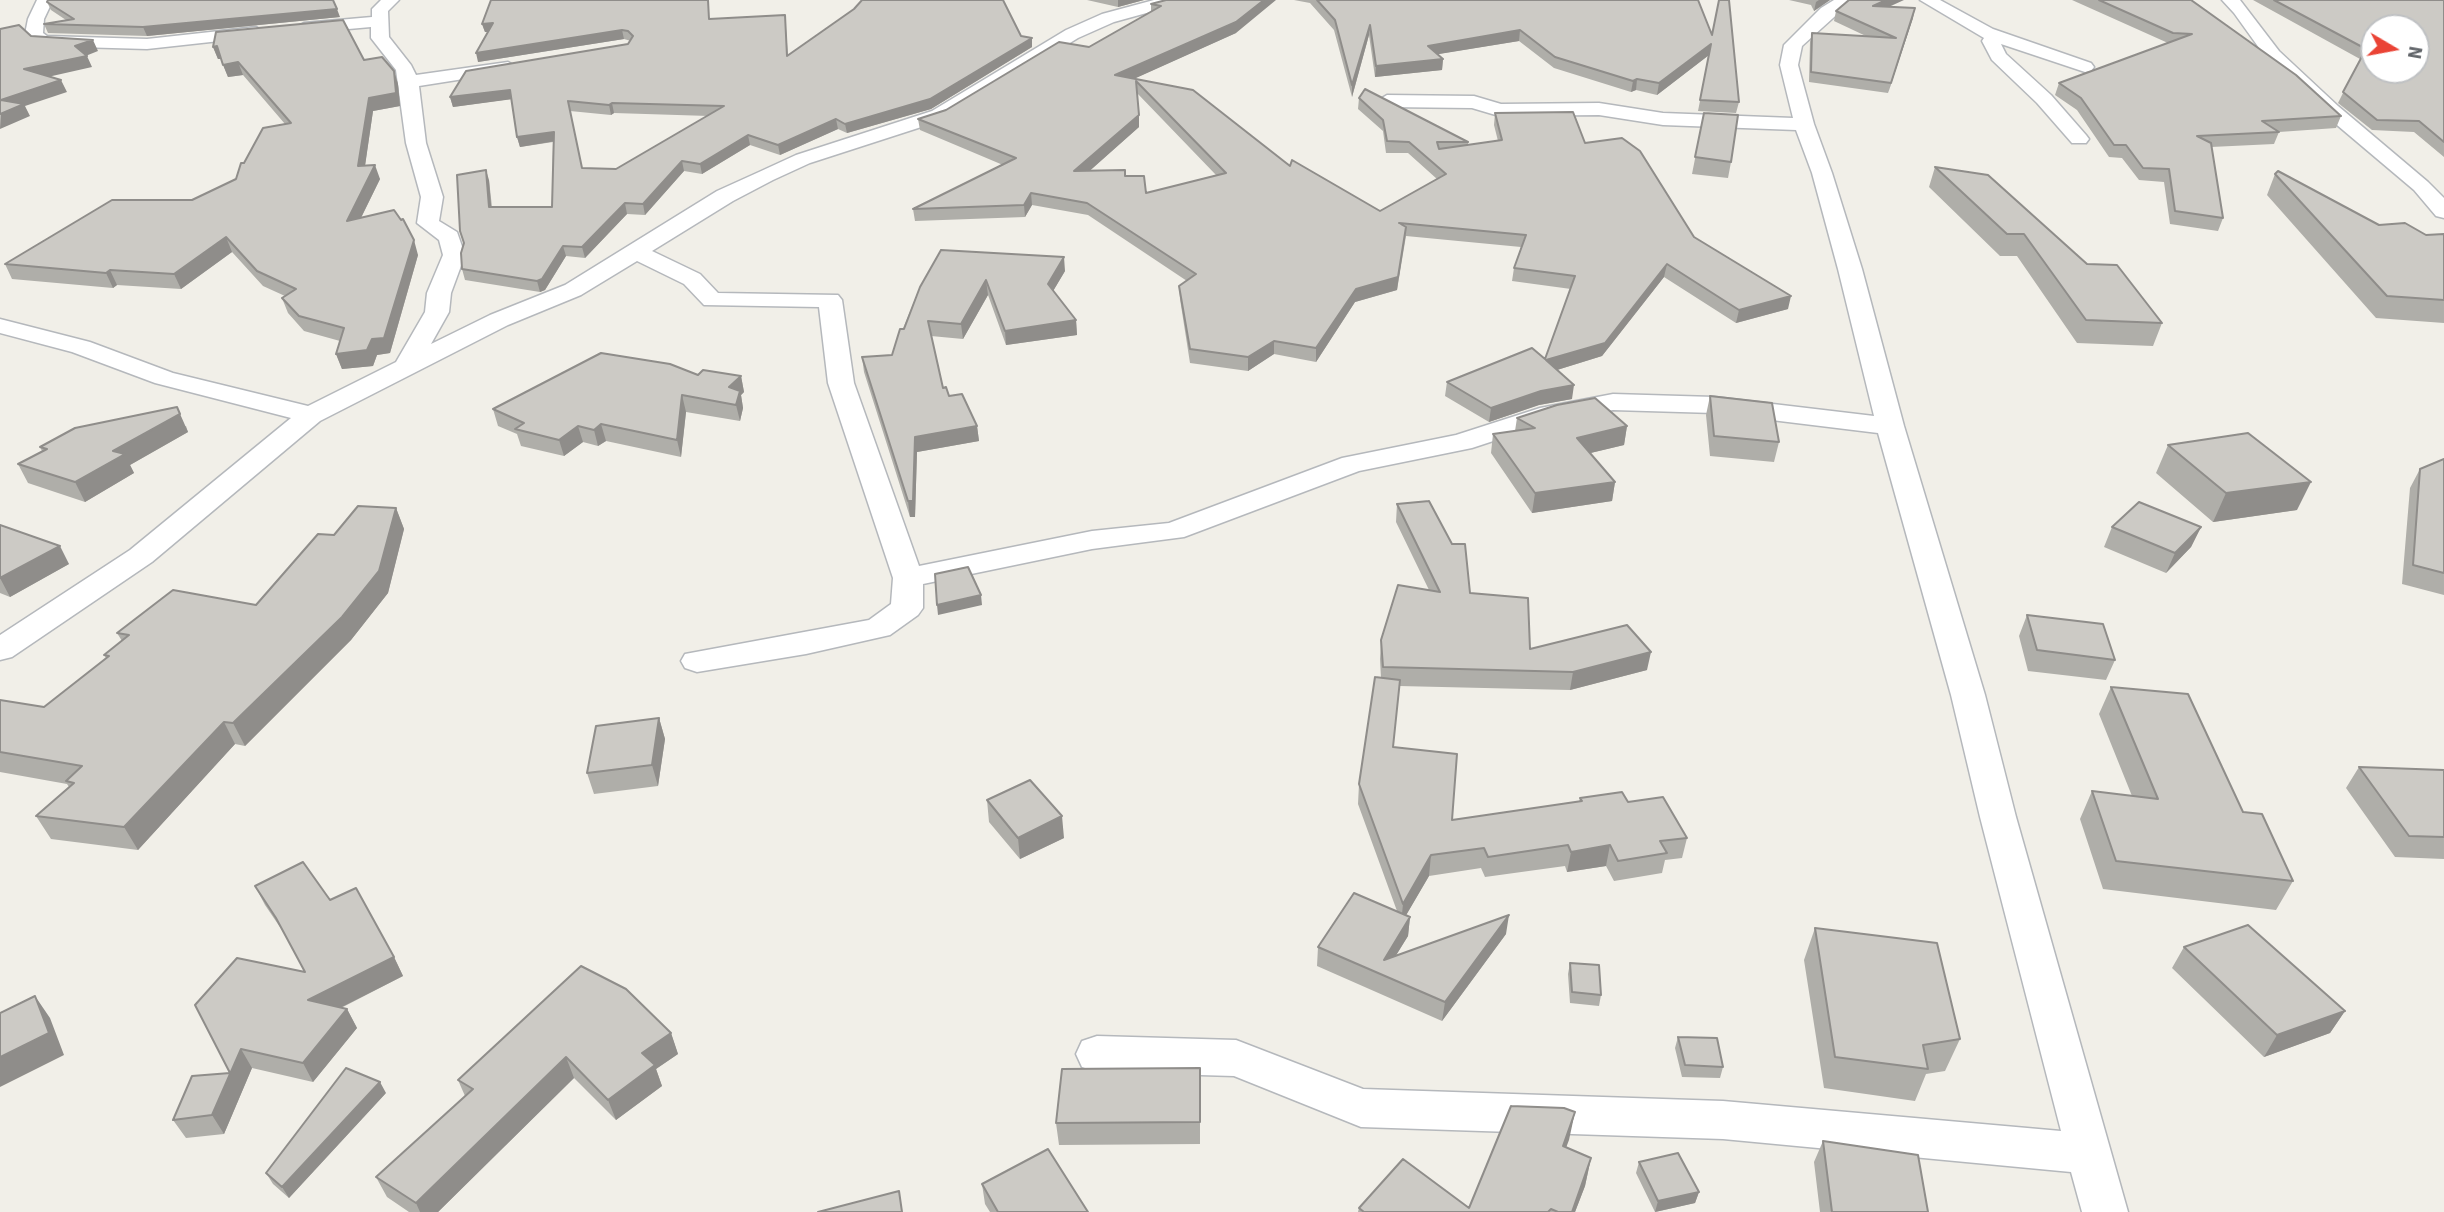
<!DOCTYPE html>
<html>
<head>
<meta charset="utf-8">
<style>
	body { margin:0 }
	#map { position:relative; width:2444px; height:1212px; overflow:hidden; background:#f1efe8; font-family:"Source Sans 3",sans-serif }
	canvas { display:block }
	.north { position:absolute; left:2360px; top:14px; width:70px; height:70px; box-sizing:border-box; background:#fff; border:2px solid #bfc1c3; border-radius:50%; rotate:100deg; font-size:19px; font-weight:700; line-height:28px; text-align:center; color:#5f6368 }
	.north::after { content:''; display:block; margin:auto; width:24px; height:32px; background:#ea4335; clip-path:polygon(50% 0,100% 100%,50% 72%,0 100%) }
</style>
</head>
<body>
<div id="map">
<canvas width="2444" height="1212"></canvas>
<div class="north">N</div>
</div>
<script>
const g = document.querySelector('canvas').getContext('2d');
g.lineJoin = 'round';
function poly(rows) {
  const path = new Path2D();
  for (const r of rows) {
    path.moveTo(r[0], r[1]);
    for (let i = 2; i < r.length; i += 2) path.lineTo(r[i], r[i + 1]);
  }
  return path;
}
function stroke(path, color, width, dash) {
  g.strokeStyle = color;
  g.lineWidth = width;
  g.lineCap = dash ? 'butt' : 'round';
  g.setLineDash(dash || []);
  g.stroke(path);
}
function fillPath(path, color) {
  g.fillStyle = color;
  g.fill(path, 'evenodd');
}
const minor = poly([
	[37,0,53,0,44,19,43,33,47,36,147,39,256,27,265,32,256,37,147,49,42,46,36,45,25,34,28,19,37,0],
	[381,0,399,0,388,11,389,37,411,65,416,75,508,62,517,67,508,72,419,86,426,143,443,197,439,221,457,232,465,255,451,293,449,312,431,344,490,315,565,285,717,191,759,172,796,155,932,111,1066,30,1102,14,1154,0,1181,0,1179,4,1114,22,1078,38,946,119,810,163,773,180,733,201,652,251,700,274,718,293,838,295,842,300,854,383,919,566,1092,531,1169,523,1342,458,1456,435,1540,408,1613,394,1714,397,1874,416,1838,269,1812,173,1796,130,1663,125,1599,115,1499,116,1472,108,1387,107,1377,101,1387,95,1474,96,1501,104,1599,103,1663,113,1793,118,1780,65,1784,45,1821,8,1834,0,1853,0,1802,46,1798,65,1814,124,1832,173,1862,269,1904,426,1985,695,2016,817,2128,1212,2082,1212,2071,1172,1723,1139,1361,1127,1234,1076,1097,1072,1082,1067,1076,1054,1082,1041,1097,1036,1236,1040,1363,1089,1723,1101,2061,1131,1980,817,1951,695,1878,433,1714,413,1613,410,1554,421,1472,448,1359,471,1184,537,1092,549,923,584,923,608,918,615,890,635,806,654,697,672,685,668,681,661,685,654,869,620,891,604,893,578,828,383,819,307,704,305,684,284,637,261,581,295,508,325,320,421,152,562,12,657,0,660,0,635,130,550,291,418,155,383,72,352,0,333,0,319,90,342,173,373,308,406,396,362,425,312,427,293,443,255,439,240,417,223,421,197,406,143,396,70,371,38,371,27,304,33,295,28,304,23,372,17,372,9,381,0],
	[1920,0,1940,0,1993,29,2091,63,2094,67,2091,71,2085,72,2001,44,2006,54,2051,95,2086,135,2089,139,2086,143,2072,143,2037,103,1992,60,1982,41,1984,38,1920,0],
	[2222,0,2240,0,2279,51,2338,106,2428,182,2444,198,2444,218,2436,216,2414,190,2324,114,2267,59,2234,13,2222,0]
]);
stroke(minor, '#b5b8bc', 3);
fillPath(minor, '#fff');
fillPath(poly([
	[1087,0,1144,0,1118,7],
	[1166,0,1236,33,1133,79,1290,166,1380,211,1437,179,1408,153,1386,153,1383,131,1358,109,1359,98,1468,142,1468,145,1498,141,1494,125,1495,113,1585,143,1694,237,1788,309,1736,323,1664,277,1602,356,1557,370,1572,399,1539,405,1489,422,1445,396,1447,382,1545,359,1571,289,1512,281,1514,268,1521,247,1406,236,1397,290,1355,302,1316,362,1274,354,1248,371,1190,363,1180,299,1179,286,1187,281,1088,215,1032,205,1025,217,915,221,913,209,1003,165,920,130,918,119,946,110,1089,47,1151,12,1151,4],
	[1137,93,1216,175,1146,193,1125,176,1089,171,1139,127],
	[1294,0,1698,0,1739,102,1736,113,1698,111,1709,55,1657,95,1636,90,1631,92,1554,68,1519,41,1438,54,1443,59,1442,70,1375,77,1369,35,1352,97,1334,30,1310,3],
	[1789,0,1830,0,1814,11,1811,5],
	[2072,0,2191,0,2341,116,2336,128,2279,132,2274,144,2211,147,2223,218,2218,231,2170,224,2164,182,2139,180,2122,158,2109,157,2077,110,2055,95,2059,83,2168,43],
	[2253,0,2444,0,2444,157,2414,132,2372,130,2338,103,2360,59],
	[47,2,340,17,147,36,48,33,44,24,66,20,51,10],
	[1889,7,1913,18,1888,93,1809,82,1810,42,1812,33,1868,37,1834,21,1836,11],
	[785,15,788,56,1021,36,1032,47,931,109,847,133,838,129,780,155,750,145,702,174,684,171,645,215,627,214,585,258,566,256,545,290,540,292,465,280,462,269,489,180,492,207,552,207,553,142,520,147,517,137,511,99,453,107,450,97,628,44,631,41,624,39,478,62,488,32,485,32,482,24,710,19],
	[570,111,611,115,614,113,709,116,616,169,582,168],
	[213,47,364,60,394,71,398,84,400,106,373,111,365,165,380,179,361,218,418,255,390,353,377,355,373,366,342,369,336,354,340,341,304,331,288,313,282,298,285,296,263,286,232,252,181,289,117,285,113,288,12,279,5,264,192,200,236,179,244,163,285,124,243,75,228,77,221,59,218,59],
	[1704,113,1731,162,1728,178,1692,174],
	[1935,167,2087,264,2162,323,2153,346,2077,343,2017,256,2000,256,1929,187],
	[2275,174,2379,225,2426,235,2444,234,2444,323,2376,318,2267,195],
	[1065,271,1053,291,1076,320,1077,335,1006,345,988,295,963,339,931,336,943,388,977,426,979,441,917,452,915,517,910,517,864,372,862,357,892,355,920,287],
	[698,375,741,376,744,392,741,395,743,408,740,421,686,412,681,457,606,441,598,446,583,442,564,456,521,446,517,434,498,426,493,409],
	[1710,396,1779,442,1774,462,1710,456,1706,415],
	[1517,418,1627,426,1624,445,1590,453,1615,482,1612,501,1532,513,1491,453,1493,434,1515,431],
	[186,426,188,432,130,465,134,473,85,502,28,483,18,464,42,451,40,447],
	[2168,445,2297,510,2213,522,2156,473],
	[2444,459,2444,595,2402,584,2410,488,2420,469],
	[1397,504,1470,593,1530,649,1647,670,1570,690,1399,686,1393,747,1452,820,1579,802,1580,798,1628,802,1687,838,1682,858,1665,860,1662,873,1614,881,1606,866,1567,872,1565,866,1485,877,1481,868,1429,876,1406,915,1410,917,1408,936,1396,955,1506,934,1442,1021,1317,966,1318,947,1397,911,1358,804,1359,784,1381,678,1380,659,1381,640,1429,590,1396,522],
	[396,508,404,529,388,593,351,640,245,746,235,744,138,850,51,839,36,816,69,787,67,784,0,772,0,700,44,707,106,658,104,655,122,641,117,633,256,605,334,535],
	[0,525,69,564,10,597,0,593],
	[2112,527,2201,527,2191,547,2166,573,2104,547],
	[2027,615,2115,660,2106,680,2028,671,2019,636],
	[2111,687,2243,812,2293,881,2276,910,2103,889,2080,819,2092,791,2132,796,2099,714],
	[659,718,665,739,658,786,594,794,587,773],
	[2359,767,2444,770,2444,859,2395,857,2346,788],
	[987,800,1064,838,1020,859,989,822],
	[255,886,330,900,394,957,403,976,341,1008,347,1009,357,1028,313,1082,252,1068,224,1134,186,1138,173,1120,230,1073,195,1005,305,972,286,936,265,905],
	[1815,928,1960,1039,1945,1071,1926,1074,1915,1101,1824,1088,1804,960],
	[2184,947,2345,1011,2330,1033,2264,1057,2172,968],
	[1570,963,1601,995,1599,1006,1570,1003,1568,974],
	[671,1033,678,1054,656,1069,662,1086,616,1120,574,1078,438,1212,409,1212,387,1197,376,1177,465,1096,458,1080],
	[1678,1037,1723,1067,1720,1078,1682,1077,1675,1048],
	[1200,1068,1200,1144,1059,1145,1056,1123],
	[386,1093,289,1198,273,1184,266,1173],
	[1575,1112,1566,1147,1591,1158,1585,1186,1575,1212,1358,1212,1359,1208,1469,1208],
	[1823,1141,1928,1212,1820,1212,1814,1162],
	[1639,1162,1699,1192,1695,1203,1655,1212,1636,1173],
	[982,1184,1088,1212,990,1212,985,1204]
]), '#afaea9');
fillPath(poly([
	[1118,0,1144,0,1118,7],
	[1264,0,1276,0,1236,33,1116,87,1115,75],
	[1819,0,1830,0,1814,11,1816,2],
	[1886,0,1904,0,1871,15,1873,6],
	[1915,8,1913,18,1888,93,1891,83],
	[337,9,340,17,147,36,143,27],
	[493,23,496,32,485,32,482,24],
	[1370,25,1369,35,1352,97,1352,85],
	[622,30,624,39,478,62,476,53],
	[1520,30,1519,41,1427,56,1428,46],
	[1032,38,1032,47,931,109,847,133,845,124],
	[93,40,98,51,83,57,87,56,92,67,30,81,24,69,75,46],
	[1711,44,1709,55,1657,95,1659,83],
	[217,46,221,59,218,59,213,47],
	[1443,59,1442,70,1375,77,1376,66],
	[238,62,243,75,228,77,223,65],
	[394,71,398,84,400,106,373,111,363,180,358,166,369,98],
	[1637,79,1636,90,1631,92,1633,81],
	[61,80,67,92,25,106,30,116,0,129,1,100],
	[510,90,513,99,453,107,450,97],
	[612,103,614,113,611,115,609,105],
	[1139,115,1139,127,1075,184,1074,171],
	[836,119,838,129,780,155,778,145],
	[554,132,556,141,520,147,517,137],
	[748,135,750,145,702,174,700,164],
	[682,161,684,171,645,215,643,204],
	[375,165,380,179,352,236,347,221],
	[486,170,489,180,492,217,489,207],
	[1031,193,1032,205,1025,217,1024,205],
	[625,203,627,214,585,258,582,247],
	[1406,227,1397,290,1355,302,1316,362,1316,348,1356,289],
	[226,237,232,252,181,289,174,274],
	[414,240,418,255,390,353,377,355,373,366,342,369,336,354],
	[563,246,566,256,545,290,540,292,537,281],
	[1064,257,1065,271,1049,298,1048,284],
	[1667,264,1664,277,1602,356,1544,374,1546,360],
	[110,270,117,285,113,288,106,273],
	[986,280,988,295,963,339,961,324],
	[1791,296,1788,309,1736,323,1739,310],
	[1076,320,1077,335,1006,345,1005,331],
	[1274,341,1274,354,1248,371,1248,357],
	[741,376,744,392,741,395,743,408,740,421,736,405,729,387],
	[1574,385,1572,399,1539,405,1489,422,1491,408,1541,391],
	[682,395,686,412,681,457,677,440],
	[177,407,188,432,130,465,134,473,85,502,75,482,113,451],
	[601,424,606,441,598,446,594,430],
	[578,426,583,442,564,456,559,440],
	[977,426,979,441,917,452,915,517,910,517,908,501,915,437],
	[1627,426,1624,445,1574,457,1577,438],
	[1615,482,1612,501,1532,513,1535,493],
	[2311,482,2297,510,2213,522,2226,493],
	[396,508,404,529,388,593,351,640,245,746,233,723],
	[2201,527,2191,547,2166,573,2175,553],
	[60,546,69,564,10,597,0,578],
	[981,595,982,605,938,615,937,605],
	[1651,652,1647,670,1570,690,1573,672],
	[659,718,665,739,658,786,652,765],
	[224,722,235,744,138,850,124,827],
	[1062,816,1064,838,1020,859,1018,838],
	[1610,845,1606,866,1567,872,1571,852],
	[1431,855,1429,876,1401,924,1403,904],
	[1509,915,1506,934,1442,1021,1445,1002],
	[1410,917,1408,936,1384,975,1384,960],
	[394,957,403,976,318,1019,308,1000],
	[35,996,50,1018,64,1055,0,1087,0,1057],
	[347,1009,357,1028,313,1082,303,1063],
	[2345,1011,2330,1033,2264,1057,2277,1035],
	[671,1033,678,1054,656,1069,662,1086,616,1120,608,1100,642,1053],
	[241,1049,252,1068,224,1134,212,1115],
	[566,1057,574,1078,438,1212,420,1212,416,1203],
	[380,1082,386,1093,289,1198,282,1187],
	[1575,1112,1569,1140,1556,1174,1563,1146],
	[1591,1158,1585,1186,1575,1212,1572,1212],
	[1699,1192,1695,1203,1655,1212,1658,1201]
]), '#8f8d8a');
const building = poly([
	[48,0,333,0,337,9,143,27,44,24,74,19,47,2,48,0],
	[491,0,708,0,709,19,785,15,787,56,854,9,862,0,1003,0,1021,36,1032,38,930,99,845,124,836,119,778,145,748,135,700,164,682,161,643,204,625,203,582,247,563,246,542,279,537,281,462,269,461,253,464,243,460,231,457,175,486,170,489,207,552,207,554,132,517,137,510,90,450,97,466,71,628,44,633,36,628,31,622,30,476,53,493,23,482,24,491,0],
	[568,101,609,105,612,103,724,106,616,169,582,168,568,101],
	[1166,0,1264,0,1236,22,1115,75,1193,90,1290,166,1292,160,1380,211,1446,174,1409,142,1387,141,1383,120,1359,98,1365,89,1468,142,1437,142,1439,149,1502,140,1495,113,1573,112,1585,143,1622,138,1640,151,1694,237,1791,296,1739,310,1667,264,1605,343,1546,360,1574,385,1541,391,1491,408,1447,382,1532,348,1545,359,1575,276,1514,268,1526,235,1399,223,1406,227,1398,277,1356,289,1316,348,1274,341,1248,357,1190,349,1179,286,1196,274,1087,203,1031,193,1024,205,913,209,1016,158,918,119,946,110,1059,42,1089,47,1161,6,1151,4,1166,0],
	[1136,81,1226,173,1146,193,1144,176,1125,176,1125,170,1074,171,1139,115,1136,81],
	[1317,0,1698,0,1712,35,1719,0,1729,0,1739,102,1700,100,1711,44,1659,83,1637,79,1633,81,1555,57,1520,30,1428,46,1443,59,1376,66,1370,25,1352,85,1335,20,1317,0],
	[1849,0,1886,0,1873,6,1915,8,1891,83,1811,72,1812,33,1896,38,1836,11,1849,0],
	[2099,0,2191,0,2296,75,2341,116,2262,121,2279,132,2197,136,2211,143,2223,218,2175,211,2169,169,2143,168,2126,145,2114,145,2081,98,2059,83,2192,34,2173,33,2099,0],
	[2274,0,2444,0,2444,142,2419,121,2377,120,2343,92,2366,49,2274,0],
	[2374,28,2416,28,2416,70,2374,70,2374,28],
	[343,20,364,60,382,57,394,71,396,93,369,98,358,166,375,165,347,221,394,210,401,220,403,219,414,240,384,338,372,339,367,350,336,354,344,328,299,316,282,298,296,289,257,271,226,237,174,274,110,270,106,273,5,264,112,200,192,200,236,179,241,163,244,163,263,128,291,123,238,62,223,65,217,46,213,47,216,32,343,20],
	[19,25,31,36,93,40,75,46,87,56,24,69,61,80,1,100,24,104,0,114,0,29,19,25],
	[1704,113,1738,115,1731,162,1695,157,1704,113],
	[1935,167,1988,175,2087,264,2117,265,2162,323,2086,320,2024,234,2007,234,1935,167],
	[2278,171,2379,225,2405,223,2426,235,2444,234,2444,300,2387,296,2275,174,2278,171],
	[941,250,1064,257,1048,284,1076,320,1005,331,986,280,961,324,928,321,943,388,946,387,949,396,962,394,977,426,915,437,913,501,908,501,862,357,892,355,900,329,904,329,920,287,941,250],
	[601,353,670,364,698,375,703,370,741,376,729,387,740,391,736,405,682,395,677,440,601,424,594,430,578,426,559,440,515,429,524,423,493,409,601,353],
	[1710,396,1772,403,1779,442,1714,436,1710,396],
	[1595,398,1627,426,1577,438,1615,482,1535,493,1493,434,1535,428,1517,418,1557,405,1595,398],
	[177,407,180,414,113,451,125,454,75,482,18,464,47,449,40,447,75,428,177,407],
	[2248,433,2311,482,2226,493,2168,445,2248,433],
	[2444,459,2444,573,2413,565,2420,469,2444,459],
	[1429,501,1452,544,1465,544,1470,593,1528,598,1530,649,1627,625,1651,652,1573,672,1383,667,1381,640,1398,585,1440,592,1397,504,1429,501],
	[2139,502,2201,527,2175,553,2112,527,2139,502],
	[358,506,396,508,379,571,342,617,233,723,224,722,124,827,36,816,74,783,66,781,82,766,0,752,0,700,44,707,109,656,104,655,129,635,117,633,173,590,256,605,318,534,334,535,358,506],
	[0,525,60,546,0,578,0,525],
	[968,567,981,595,937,605,935,574,968,567],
	[2027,615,2103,624,2115,660,2037,650,2027,615],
	[1375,677,1400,680,1393,747,1457,754,1452,820,1582,801,1580,798,1622,792,1628,802,1663,797,1687,838,1660,841,1667,853,1618,861,1610,845,1571,852,1568,845,1488,857,1484,848,1431,855,1403,904,1359,784,1375,677],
	[2111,687,2188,694,2243,812,2262,814,2293,881,2116,861,2092,791,2158,799,2111,687],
	[659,718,652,765,587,773,596,726,659,718],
	[2359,767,2444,770,2444,837,2409,836,2359,767],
	[1030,780,1062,816,1018,838,987,800,1030,780],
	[303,862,330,900,356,888,394,957,308,1000,347,1009,303,1063,241,1049,212,1115,173,1120,192,1076,230,1073,195,1005,237,958,305,972,276,918,255,886,303,862],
	[1354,893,1410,917,1384,960,1509,915,1445,1002,1318,947,1354,893],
	[2248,925,2345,1011,2277,1035,2184,947,2248,925],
	[1815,928,1937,943,1960,1039,1923,1045,1928,1069,1835,1057,1815,928],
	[1570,963,1599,965,1601,995,1572,992,1570,963],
	[581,966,626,989,671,1033,642,1053,655,1065,608,1100,566,1057,416,1203,376,1177,473,1089,458,1080,581,966],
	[35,996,49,1033,0,1057,0,1013,35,996],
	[1678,1037,1717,1038,1723,1067,1685,1065,1678,1037],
	[346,1068,380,1082,282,1187,266,1173,346,1068],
	[1200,1068,1200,1122,1056,1123,1062,1069,1200,1068],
	[1511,1106,1564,1108,1575,1112,1563,1146,1591,1158,1572,1212,1558,1212,1551,1209,1548,1212,1364,1212,1359,1208,1403,1159,1469,1208,1511,1106],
	[1823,1141,1918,1155,1928,1212,1832,1212,1823,1141],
	[1048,1149,1088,1212,998,1212,982,1184,1048,1149],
	[1678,1153,1699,1192,1658,1201,1639,1162,1678,1153],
	[899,1191,902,1212,818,1212,899,1191]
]);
fillPath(building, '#cccac5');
stroke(building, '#8f8d8a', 2);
</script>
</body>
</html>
